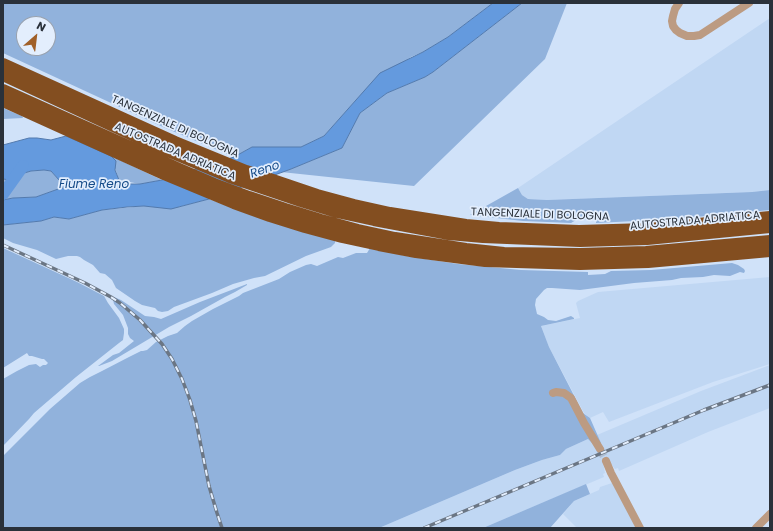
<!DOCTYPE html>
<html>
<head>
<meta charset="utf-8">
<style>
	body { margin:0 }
	#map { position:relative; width:773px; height:531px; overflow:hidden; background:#d0e2f9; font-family:Poppins,sans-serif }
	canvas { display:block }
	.frame { position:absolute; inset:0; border:4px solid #2a313a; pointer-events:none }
	.north { position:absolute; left:16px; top:16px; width:40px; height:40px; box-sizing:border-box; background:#e3eefd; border:1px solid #99a2af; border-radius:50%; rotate:28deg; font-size:11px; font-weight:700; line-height:16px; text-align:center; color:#2a313a }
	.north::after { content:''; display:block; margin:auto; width:14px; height:18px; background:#a06029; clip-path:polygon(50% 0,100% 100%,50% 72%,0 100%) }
</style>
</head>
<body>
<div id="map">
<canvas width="773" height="531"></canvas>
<div class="frame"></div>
<div class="north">N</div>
</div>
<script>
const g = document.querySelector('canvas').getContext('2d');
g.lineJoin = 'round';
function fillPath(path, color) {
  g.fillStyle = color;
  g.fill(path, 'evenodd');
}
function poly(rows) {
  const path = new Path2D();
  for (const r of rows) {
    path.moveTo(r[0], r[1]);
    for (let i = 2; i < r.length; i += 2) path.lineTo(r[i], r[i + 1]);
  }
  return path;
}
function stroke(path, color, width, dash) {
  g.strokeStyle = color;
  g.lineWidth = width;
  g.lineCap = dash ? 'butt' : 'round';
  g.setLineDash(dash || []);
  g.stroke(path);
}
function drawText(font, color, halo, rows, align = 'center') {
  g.font = font + ' Poppins,sans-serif';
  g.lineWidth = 3.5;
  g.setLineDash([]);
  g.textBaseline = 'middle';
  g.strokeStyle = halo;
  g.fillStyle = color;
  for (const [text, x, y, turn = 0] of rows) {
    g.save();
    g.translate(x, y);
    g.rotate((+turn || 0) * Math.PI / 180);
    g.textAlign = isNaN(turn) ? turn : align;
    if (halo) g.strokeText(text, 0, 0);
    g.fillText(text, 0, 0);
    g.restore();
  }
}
fillPath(poly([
	[770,18,770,190,752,192,547,200,528,199,522,195,518,188,623,117],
	[770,277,770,364,713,382,609,422,603,412,590,418,584,413,549,347,541,326,580,318,576,303,578,301,598,292],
	[770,365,770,408,708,432,619,471,618,468,615,469,608,460,603,462,605,473,603,474,604,477,483,528,379,528,515,470,542,460,560,455,566,449,588,439,598,450,601,443,597,435,701,391],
	[612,483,637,528,577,528,563,514,574,501,599,490,600,487]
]), '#c0d7f3');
fillPath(poly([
	[3,3,493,3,448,37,423,52,411,57,359,97,324,136,301,147,252,147,234,157,163,127,3,53],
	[24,24,48,24,48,48,24,48],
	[522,3,567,3,545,59,414,186,281,172,291,169,342,148,360,113,387,93,425,77,433,72],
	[3,108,22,116,23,118,3,119],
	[111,156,162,180,140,184,119,180],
	[44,170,51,171,59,180,66,184,68,186,67,188,61,188,36,197,13,198,3,200,3,179,10,180,14,178,21,174,31,171],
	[518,188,522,195,528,199,547,200,752,192,770,190,770,210,674,219,596,223,596,219,586,219,585,220,576,220,571,223,523,221,470,215],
	[209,199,233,208,335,240,335,243,331,247,306,256,265,276,254,278,233,284,212,293,174,307,168,311,162,312,158,311,155,308,142,305,135,301,116,288,112,280,105,274,100,273,93,265,84,260,80,257,77,256,68,256,56,259,37,250,13,243,3,238,3,225,41,221,54,217,69,219,102,210,144,206,179,207],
	[3,248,77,282,104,296,108,303,119,318,124,329,124,333,123,340,119,343,76,377,34,413,29,419,3,446,3,379,17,371,29,365,36,364,40,367,43,365,46,365,48,363,44,359,42,359,32,356,29,356,27,353,3,368],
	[370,248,406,256,458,264,521,270,588,272,588,275,605,274,611,271,651,270,732,263,738,265,744,269,745,271,744,273,740,272,730,276,714,275,703,277,681,278,672,280,634,283,580,290,552,288,547,288,544,290,536,299,535,305,537,314,544,317,548,320,556,321,571,316,574,318,574,319,541,326,549,347,583,413,590,418,601,443,594,445,588,439,566,449,560,455,542,460,515,470,379,528,3,528,3,456,50,409,80,383,90,377,102,371,129,357,141,351,143,351,147,350,156,342,168,336,177,333,185,326,192,321,213,309,239,296,243,293,279,279,290,272,306,265,311,264,317,266,338,257,343,258,356,253,367,253],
	[247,284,247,285,235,292,225,297,191,316,169,327,112,361,99,366,98,366,113,355,119,353,134,341,130,338,128,334,128,328,123,315,114,304,113,300,114,297,121,300,145,316,154,317,161,319,200,302],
	[586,484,590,494,574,501,550,528,483,528]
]), '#91b2dc');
const water = poly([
	[493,3,522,3,433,72,425,77,387,93,360,113,342,148,291,169,209,199,171,209,144,206,127,207,102,210,69,219,54,217,41,221,3,225,3,200,13,198,36,197,61,188,67,188,68,186,66,184,59,180,51,171,44,170,31,171,21,174,14,178,10,180,3,179,3,145,29,138,37,138,51,140,66,136,111,156,116,161,115,170,119,180,124,184,140,184,162,180,234,157,252,147,301,147,324,136,380,73,423,52,448,37,493,3]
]);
fillPath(water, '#649ade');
stroke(water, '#537aad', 1);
stroke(poly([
	[3,194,23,166]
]), '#649ade', 12);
stroke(poly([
	[600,449,606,461]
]), '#afbfd3', 8, [8, 4]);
stroke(poly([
	[679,3,675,9,673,16,672,21,673,26,676,30,680,33,687,36,694,36,700,35,749,3],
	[553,393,556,392,564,393,571,398,584,423,600,449],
	[606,461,611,473,640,528],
	[756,528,770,514]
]), '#bc9b82', 8);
stroke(poly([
	[3,64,175,142,246,171,317,195,354,205,390,213,466,225,499,228,579,231,647,229,770,217],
	[3,75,161,148,230,177,301,201,337,212,374,220,449,234,483,237,580,241,647,239,770,227],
	[3,90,179,169,214,184,249,197,285,209,321,220,358,230,395,238,466,249,504,253,580,254,646,252,770,241],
	[3,101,164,174,234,203,270,216,305,227,342,237,379,245,416,252,485,261,580,264,648,262,770,251]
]), '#834e20', 12);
const rail = poly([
	[3,245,85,283,111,297,120,303,140,320,162,344,172,359,182,379,190,400,196,421,209,486,217,513,222,528],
	[424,528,704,410,770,385]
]);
stroke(rail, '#6b7684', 3.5);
stroke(rail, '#e3eefd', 2, [6]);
drawText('11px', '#2a313a', '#e3eefd', [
	["TANGENZIALE DI BOLOGNA",175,127,24],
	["AUTOSTRADA ADRIATICA",175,152,23],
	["TANGENZIALE DI BOLOGNA",540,215,2],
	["AUTOSTRADA ADRIATICA",695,221,-5]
]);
drawText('italic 12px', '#154b89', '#e3eefd', [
	["Reno",265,170,-19],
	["Fiume Reno",94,185]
]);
</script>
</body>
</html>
